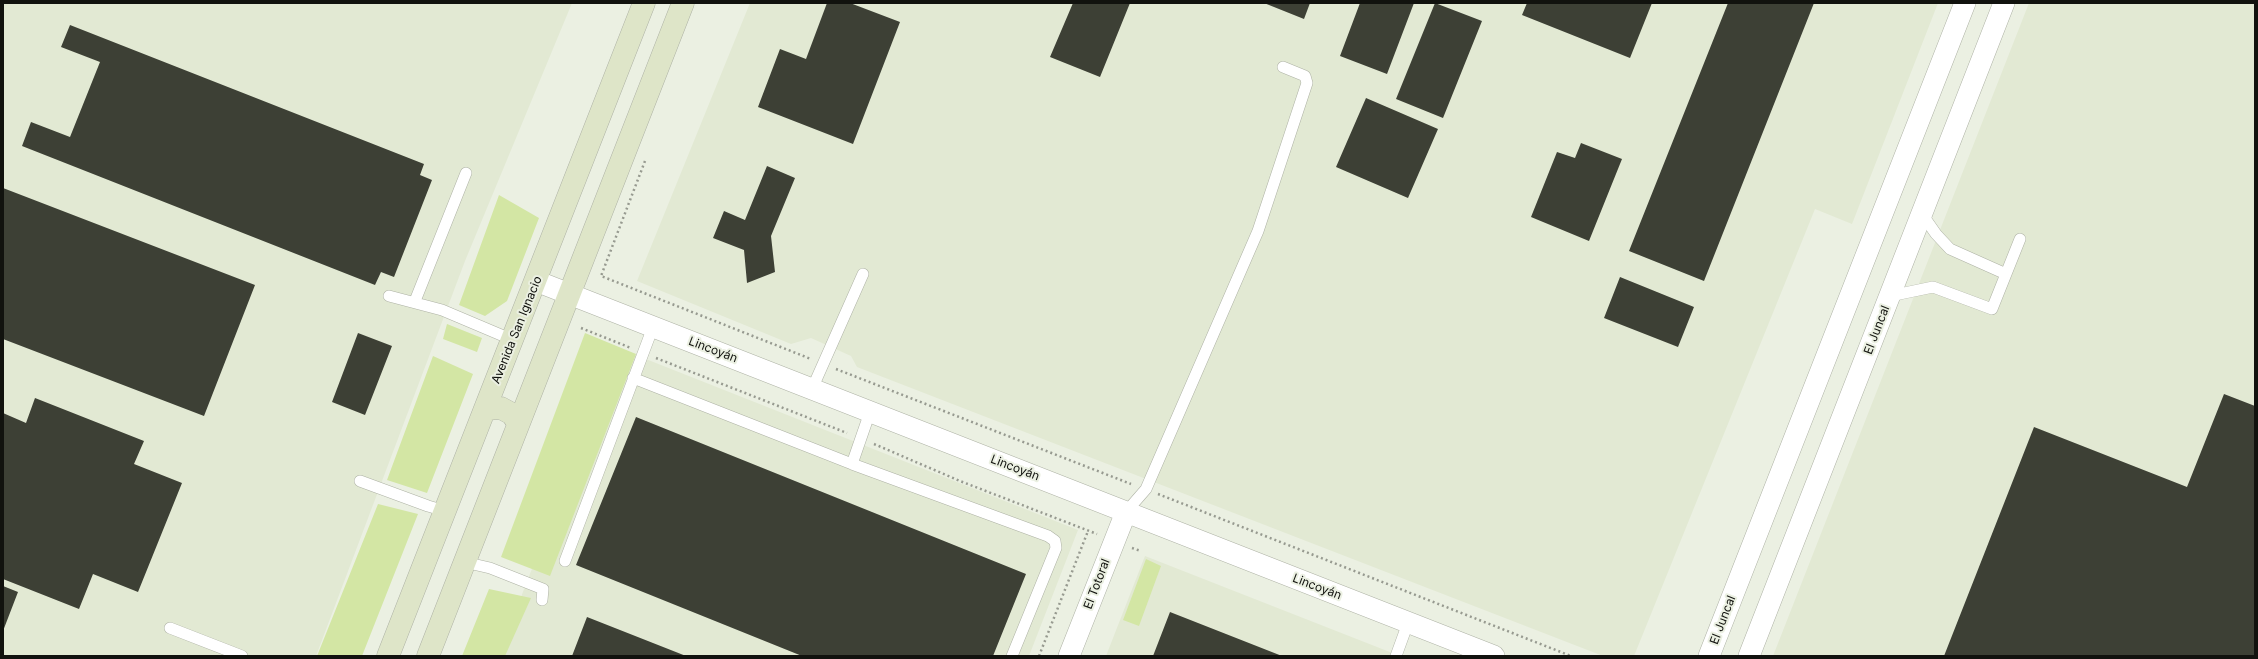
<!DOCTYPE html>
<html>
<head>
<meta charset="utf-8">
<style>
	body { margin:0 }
	#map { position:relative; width:2258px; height:659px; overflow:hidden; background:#ebf0e2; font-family:Inter,sans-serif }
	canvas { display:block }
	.frame { position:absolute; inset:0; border:4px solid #11120e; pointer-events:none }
</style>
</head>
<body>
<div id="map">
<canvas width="2258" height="659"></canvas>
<div class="frame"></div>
</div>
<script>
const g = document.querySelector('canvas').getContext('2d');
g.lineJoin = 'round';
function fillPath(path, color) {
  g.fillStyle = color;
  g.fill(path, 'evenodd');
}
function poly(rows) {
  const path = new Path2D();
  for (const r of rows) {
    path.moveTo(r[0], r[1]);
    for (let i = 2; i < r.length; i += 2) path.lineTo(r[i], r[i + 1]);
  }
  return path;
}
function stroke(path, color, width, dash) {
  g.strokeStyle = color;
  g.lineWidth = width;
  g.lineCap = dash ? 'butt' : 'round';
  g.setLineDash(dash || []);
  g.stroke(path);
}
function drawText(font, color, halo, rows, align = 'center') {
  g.font = font + ' Inter,sans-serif';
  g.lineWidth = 4;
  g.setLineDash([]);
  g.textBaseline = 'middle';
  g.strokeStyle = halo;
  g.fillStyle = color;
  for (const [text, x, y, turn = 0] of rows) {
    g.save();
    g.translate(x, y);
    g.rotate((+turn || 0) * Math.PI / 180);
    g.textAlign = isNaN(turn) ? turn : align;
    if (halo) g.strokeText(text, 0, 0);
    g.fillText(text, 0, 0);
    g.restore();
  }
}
fillPath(poly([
	[3,3,572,3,465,261,316,656,3,656],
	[750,3,1938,3,1852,224,1815,209,1634,656,1603,656,857,367,851,356,811,338,791,344,637,281],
	[2029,3,2255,3,2255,656,1773,656],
	[618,348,1078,530,1029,656,498,656],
	[1145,556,1400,656,1106,656]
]), '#e2e9d3');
fillPath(poly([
	[499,195,539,218,507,301,485,316,459,305],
	[447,324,482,338,477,352,443,339],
	[585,333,636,354,550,576,501,557],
	[433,356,473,374,427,493,387,480],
	[378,504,418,514,362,656,317,656],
	[1146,559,1161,566,1139,626,1123,620],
	[489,589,531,598,505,656,462,656]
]), '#d3e6a4');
fillPath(poly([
	[827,3,850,3,900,22,853,144,758,107,780,49,806,59],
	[1073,3,1130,3,1100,77,1050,57],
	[1264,3,1310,3,1304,19],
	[1360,3,1414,3,1387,74,1340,56],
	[1435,3,1482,21,1443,118,1396,99],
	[1527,3,1652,3,1630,58,1522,15],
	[1728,3,1814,3,1704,281,1629,251],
	[70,25,424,164,420,175,432,180,394,277,381,272,375,285,22,146,31,122,70,137,100,62,61,47],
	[1366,98,1438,129,1408,198,1336,167],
	[1581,143,1622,159,1589,241,1531,217,1557,152,1575,158],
	[767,166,795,178,771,236,775,272,747,283,744,250,713,238,724,211,745,220],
	[3,188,255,285,204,416,3,339],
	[1620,277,1694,307,1678,347,1604,318],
	[358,333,392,346,365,415,332,402],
	[2224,394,2255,406,2255,656,1944,656,2034,427,2187,487],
	[35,398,144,441,134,464,182,483,138,592,93,574,79,609,3,579,3,413,26,423],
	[636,417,1026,574,993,656,802,656,576,565],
	[3,586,18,592,3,631],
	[1170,612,1282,656,1153,656],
	[587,617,686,656,572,656]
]), '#3d4035');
const service = poly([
	[1922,214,1936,234,1950,249,2006,274],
	[389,296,442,310,513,340],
	[1890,296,1933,287,1992,309,2020,239],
	[415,301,466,173],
	[633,378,852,464,1048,536,1055,541,1056,548,1012,656],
	[812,389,863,274],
	[852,464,870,412],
	[360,481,428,506,445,511],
	[1126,512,1146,489,1258,231,1307,83,1305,76,1283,67],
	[565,561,653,327],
	[464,562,490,568,543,589,542,600],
	[170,628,242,656],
	[1396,656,1408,623]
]);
const minor = poly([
	[536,281,1494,656],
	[1069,656,1126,512],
	[1709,656,1965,3],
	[1749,656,2004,3]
]);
const secondary = poly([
	[486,409,501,408,512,414,518,423],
	[388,656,644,3],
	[428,656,683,3]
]);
stroke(service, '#aeb2a5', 12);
stroke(minor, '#aeb2a5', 22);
stroke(secondary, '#aeb2a5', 23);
stroke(poly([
	[645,161,601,276,811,359],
	[581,328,631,348],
	[656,358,847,433],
	[836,369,1131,484],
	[874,444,960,481,1097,534],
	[1158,494,1571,656],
	[1132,548,1141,551],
	[1039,656,1088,531]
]), '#979a90', 2.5, [2, 3]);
stroke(service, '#fff', 11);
stroke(minor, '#fff', 21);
stroke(secondary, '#dee5c8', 22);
drawText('12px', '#11120e', '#ebf0e2', [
	["Avenida San Ignacio",517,330,-68],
	["El Juncal",1877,330,-69],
	["Lincoyán",713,350,21],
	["Lincoyán",1015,468,21],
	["El Totoral",1097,584,-69],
	["Lincoyán",1317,587,21],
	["El Juncal",1723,620,-69]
]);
</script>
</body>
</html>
